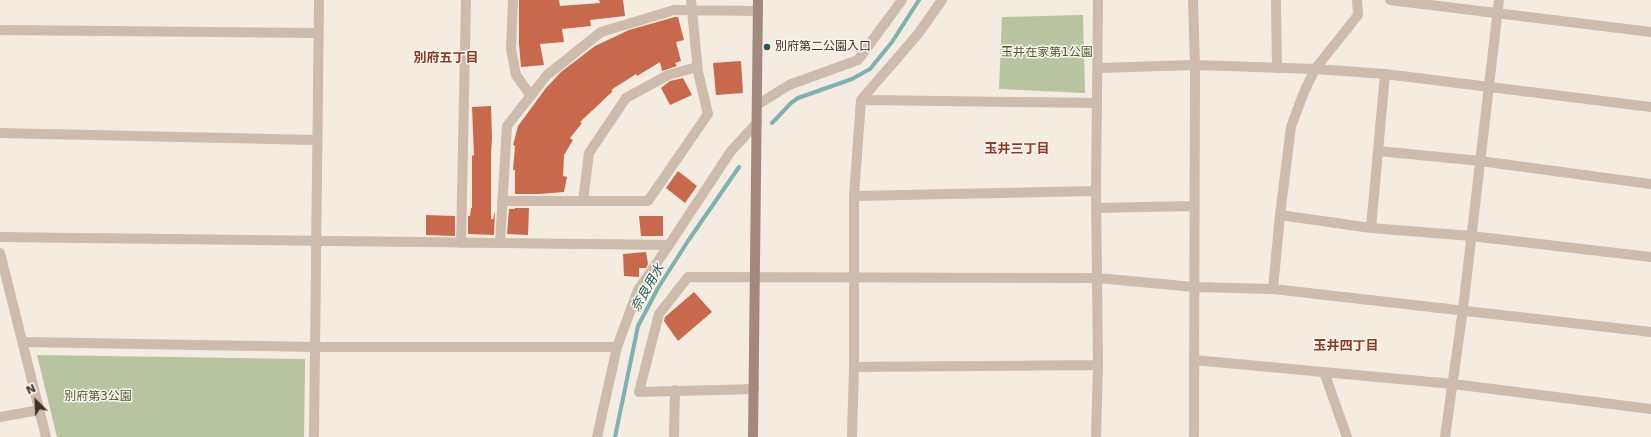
<!DOCTYPE html>
<html>
<head>
<meta charset="utf-8">
<style>
	body { margin:0 }
	#map { position:relative; width:1651px; height:437px; overflow:hidden; background:#f4ebe1; font-family:"DejaVu Sans",sans-serif }
	canvas { display:block }
	.north { position:absolute; left:16px; top:381px; width:40px; height:40px; -webkit-text-stroke:3px #fbf5ee; paint-order:stroke; rotate:336deg; font-size:11px; font-weight:700; line-height:16px; text-align:center; color:#3b302b }
	.north::after { content:''; display:block; margin:auto; width:14px; height:18px; background:#3b302b; clip-path:polygon(50% 0,100% 100%,50% 72%,0 100%) }
</style>
</head>
<body>
<div id="map">
<canvas width="1651" height="437"></canvas>
<div class="north">N</div>
</div>
<script>
const g = document.querySelector('canvas').getContext('2d');
g.lineJoin = 'round';
function fillPath(path, color) {
  g.fillStyle = color;
  g.fill(path, 'evenodd');
}
function poly(rows) {
  const path = new Path2D();
  for (const r of rows) {
    path.moveTo(r[0], r[1]);
    for (let i = 2; i < r.length; i += 2) path.lineTo(r[i], r[i + 1]);
  }
  return path;
}
function stroke(path, color, width, dash) {
  g.strokeStyle = color;
  g.lineWidth = width;
  g.lineCap = dash ? 'butt' : 'round';
  g.setLineDash(dash || []);
  g.stroke(path);
}
function drawText(font, color, halo, rows, align = 'center') {
  g.font = font + ' "DejaVu Sans","Noto Sans JP",sans-serif';
  g.lineWidth = 3;
  g.setLineDash([]);
  g.textBaseline = 'middle';
  g.strokeStyle = halo;
  g.fillStyle = color;
  for (const [text, x, y, turn = 0] of rows) {
    g.save();
    g.translate(x, y);
    g.rotate((+turn || 0) * Math.PI / 180);
    g.textAlign = isNaN(turn) ? turn : align;
    if (halo) g.strokeText(text, 0, 0);
    g.fillText(text, 0, 0);
    g.restore();
  }
}
fillPath(poly([
	[1083,15,1085,93,999,89,1002,17],
	[37,355,305,359,304,437,57,437]
]), '#b8c4a0');
stroke(poly([
	[772,123,791,103,798,98,852,79,870,69,892,42,919,0],
	[615,437,638,326,658,288,688,241,739,167]
]), '#7fb0b2', 4);
fillPath(poly([
	[519,0,559,0,560,6,600,3,599,0,623,0,625,16,590,20,591,26,562,29,564,42,540,44,544,65,521,67,519,44],
	[675,17,678,17,684,40,676,42,681,61,675,63,677,66,662,71,660,62,637,76,636,74,611,90,613,91,580,122,582,123,570,138,573,140,564,155,563,176,567,177,564,192,539,194,515,194,515,170,513,170,515,146,513,145,518,126,546,88,561,72,595,46,629,30],
	[741,61,743,93,716,95,713,63],
	[683,78,692,95,670,105,661,88,670,81],
	[491,106,492,138,491,154,491,219,493,219,495,211,494,235,468,234,468,216,470,216,471,208,472,208,472,156,474,155,472,107],
	[678,171,697,186,685,203,666,188],
	[515,208,529,208,528,235,507,234,509,209,515,209],
	[426,215,455,216,455,236,426,235],
	[639,216,663,216,663,236,641,236],
	[646,252,648,264,646,268,639,268,639,277,624,276,623,254],
	[694,292,712,312,678,341,664,321,665,317]
]), '#c8694b');
stroke(poly([
	[513,0,511,49,516,75,531,96],
	[1193,0,1195,65,1194,437],
	[1276,0,1277,68],
	[1390,0,1651,32],
	[0,30,318,33],
	[1098,68,1195,65,1315,69,1385,74,1651,107],
	[861,100,1097,103],
	[757,105,789,85,858,60,902,0],
	[0,133,317,140],
	[1378,151,1480,161,1651,184],
	[854,196,1096,191],
	[502,201,648,201,708,114,698,72,691,0],
	[583,201,589,153,626,98,668,75,697,67],
	[1096,208,1194,206],
	[1280,215,1371,228,1471,236,1651,257],
	[1371,228,1385,74],
	[0,237,669,245],
	[461,243,466,0],
	[500,243,507,126,547,75,601,32,674,10,758,11],
	[0,253,46,437],
	[1273,289,1280,215,1291,127,1304,92,1315,69,1358,15,1357,0],
	[23,342,315,347,617,347],
	[1194,360,1453,384,1651,409],
	[854,367,1098,365],
	[1324,372,1347,437],
	[754,389,639,392,659,314,688,277,1098,278,1194,287,1273,289,1651,332],
	[0,417,39,410],
	[314,437,319,0],
	[597,437,617,347,638,290,669,245,731,151,757,123],
	[674,437,675,390],
	[852,437,854,367,854,196,861,100,918,34,942,0],
	[1096,437,1098,365,1096,191,1098,0],
	[1445,437,1463,309,1499,0]
]), '#cdbbac', 10);
stroke(poly([
	[753,437,758,0]
]), '#a18a7d', 10);
for (const [x, y, r, color] of [
	[767,47,4,"#1f5a5e"]
]) {
  const dot = new Path2D();
  dot.arc(x, y, r, 0, 2 * Math.PI);
  g.fillStyle = color;
  g.fill(dot);
  stroke(dot, '#fbf5ee', 1.5);
}
drawText('12px', '#3b302b', '#fbf5ee', [
	["別府第二公園入口",775,47]
], 'left');
drawText('12px', '#4a5a2e', '#fbf5ee', [
	["玉井在家第1公園",1047,53],
	["別府第3公園",98,397]
]);
drawText('bold 13px', '#8c3b22', '#fbf5ee', [
	["別府五丁目",446,59],
	["玉井三丁目",1017,150],
	["玉井四丁目",1346,347]
]);
drawText('italic 13px', '#1f5a5e', '#fbf5ee', [
	["奈良用水",648,288,-60]
]);
</script>
</body>
</html>
